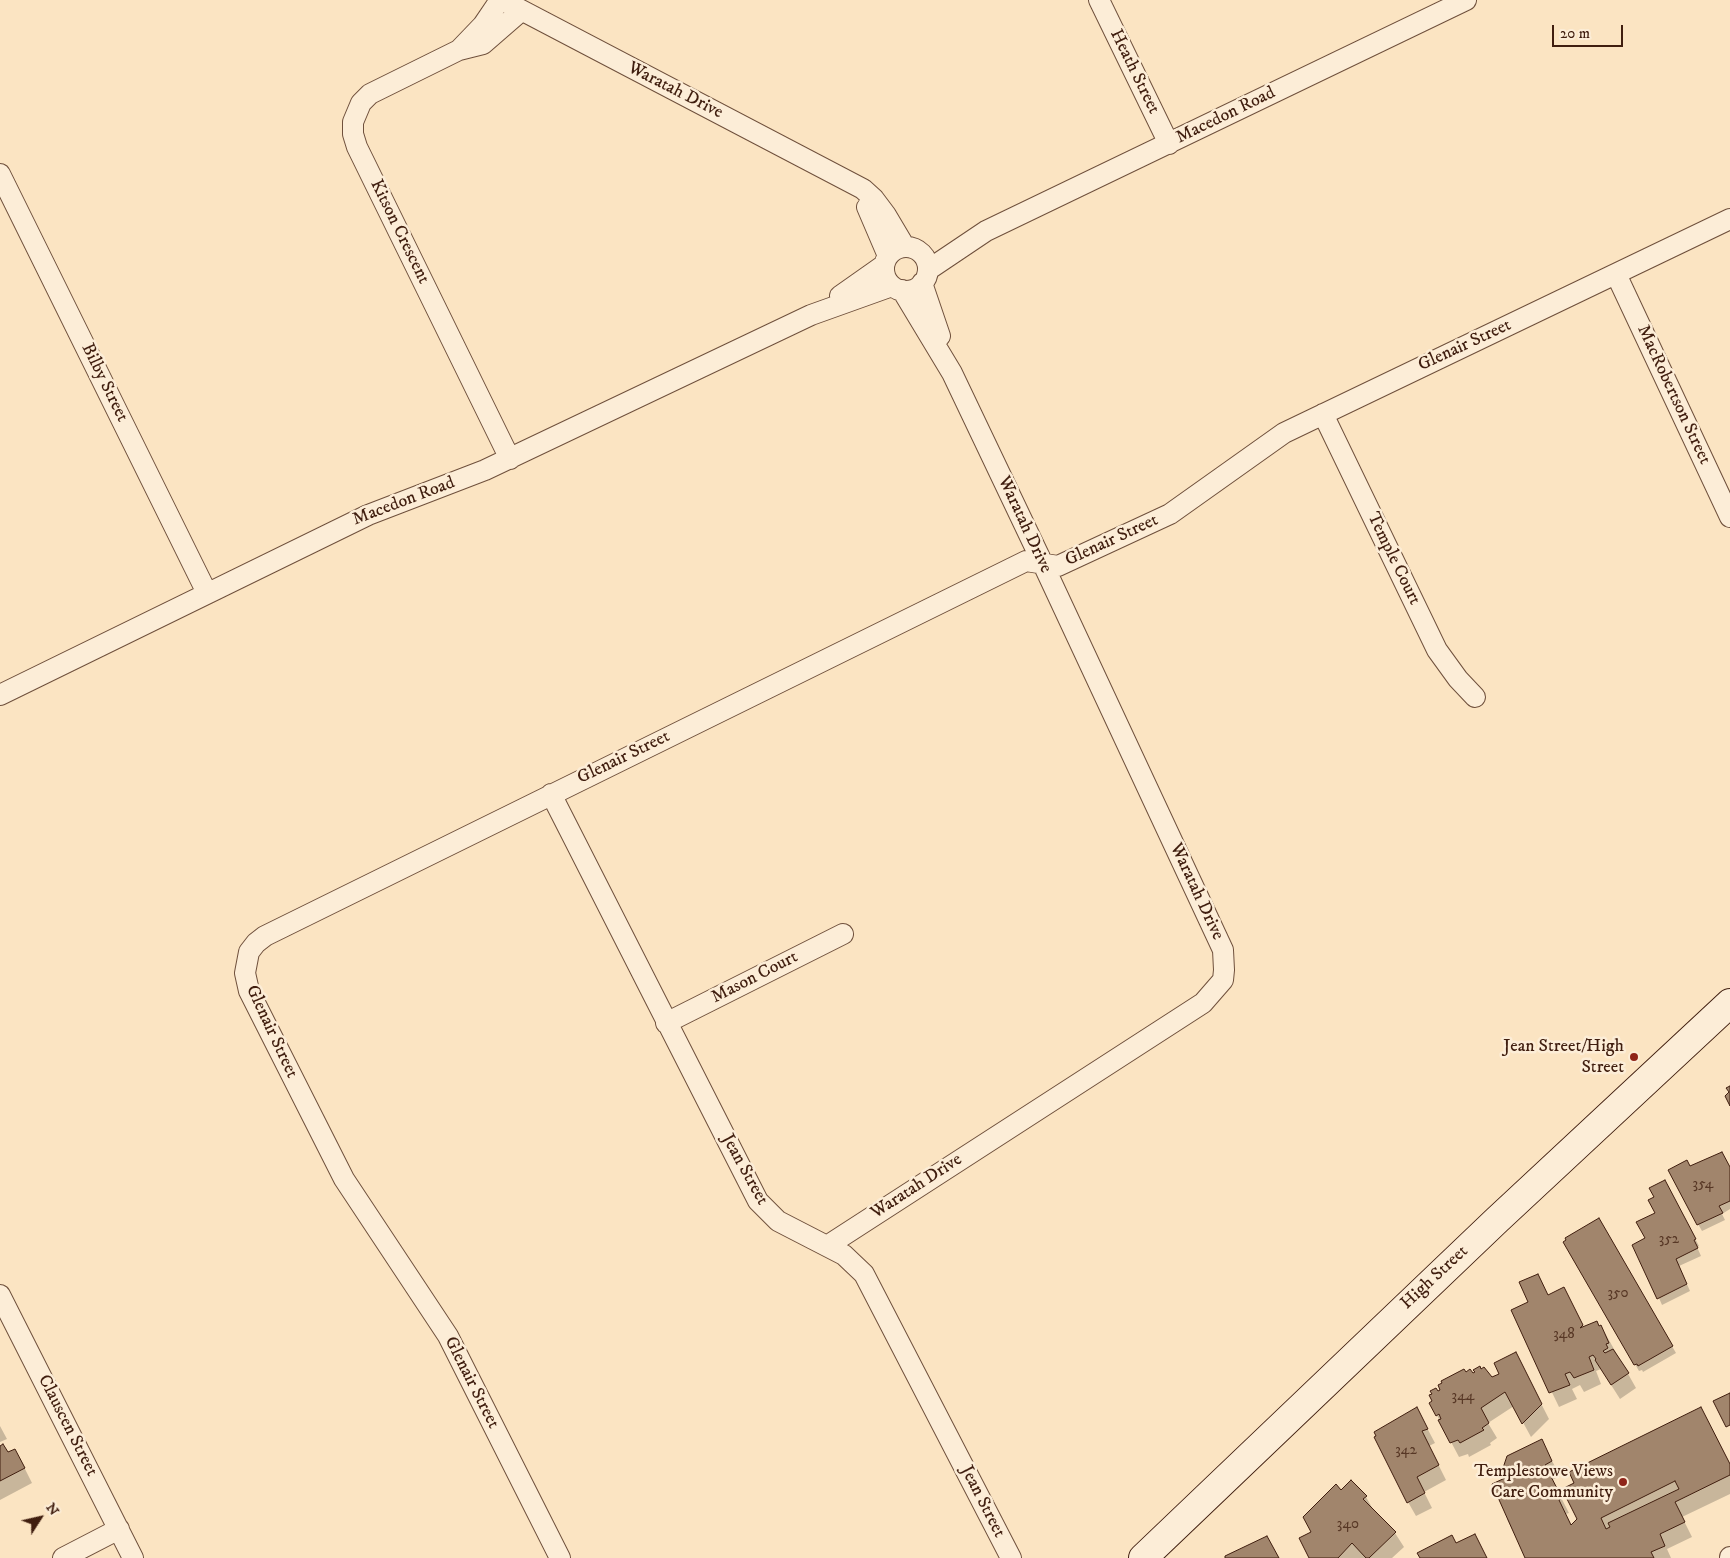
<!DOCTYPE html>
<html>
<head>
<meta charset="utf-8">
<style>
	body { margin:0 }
	#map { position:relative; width:1730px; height:1558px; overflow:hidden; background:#fbe4c2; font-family:"IM FELL DW Pica",serif }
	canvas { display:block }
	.north { position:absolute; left:15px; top:1493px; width:50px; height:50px; -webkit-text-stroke:4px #fcedd7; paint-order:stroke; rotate:55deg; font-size:14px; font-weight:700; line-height:20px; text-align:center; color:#401e0f }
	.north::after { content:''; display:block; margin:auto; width:18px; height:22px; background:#401e0f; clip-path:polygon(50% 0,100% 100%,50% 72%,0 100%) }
	.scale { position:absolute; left:1552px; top:25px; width:71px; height:22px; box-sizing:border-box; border:2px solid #401e0f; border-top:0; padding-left:6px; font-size:15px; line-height:18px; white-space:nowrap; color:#401e0f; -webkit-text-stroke:4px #fcedd7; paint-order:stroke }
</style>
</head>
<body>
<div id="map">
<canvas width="1730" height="1558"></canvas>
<div class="north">N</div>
<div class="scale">20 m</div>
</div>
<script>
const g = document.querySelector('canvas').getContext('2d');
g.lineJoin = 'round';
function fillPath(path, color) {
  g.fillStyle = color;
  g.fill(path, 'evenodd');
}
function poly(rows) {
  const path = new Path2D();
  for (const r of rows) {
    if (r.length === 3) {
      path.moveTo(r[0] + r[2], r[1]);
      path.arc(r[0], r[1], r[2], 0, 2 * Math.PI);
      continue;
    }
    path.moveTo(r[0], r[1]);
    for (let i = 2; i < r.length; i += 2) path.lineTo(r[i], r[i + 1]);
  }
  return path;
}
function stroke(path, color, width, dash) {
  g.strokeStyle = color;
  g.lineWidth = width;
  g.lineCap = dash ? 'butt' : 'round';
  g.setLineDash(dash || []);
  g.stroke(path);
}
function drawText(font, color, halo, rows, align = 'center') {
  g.font = font + ' "IM FELL DW Pica",serif';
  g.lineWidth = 5;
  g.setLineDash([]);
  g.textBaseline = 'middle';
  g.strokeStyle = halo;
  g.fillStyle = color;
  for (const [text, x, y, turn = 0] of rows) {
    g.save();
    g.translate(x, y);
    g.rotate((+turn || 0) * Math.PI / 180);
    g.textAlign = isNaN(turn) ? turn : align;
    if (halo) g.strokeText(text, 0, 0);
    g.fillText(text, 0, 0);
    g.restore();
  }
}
fillPath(poly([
	[1690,1168,1730,1169,1730,1209,1722,1214,1725,1220,1702,1231,1698,1224],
	[1669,1188,1699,1246,1697,1247,1701,1256,1679,1266,1690,1291,1662,1305,1659,1298,1647,1239],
	[1598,1220,1676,1353,1643,1372,1642,1370,1639,1371,1565,1242],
	[1537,1275,1548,1296,1564,1288,1584,1327,1601,1326,1636,1388,1620,1399,1601,1369,1596,1371,1601,1384,1584,1392,1580,1385,1572,1389,1577,1399,1559,1407,1513,1311,1530,1303],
	[1523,1368,1549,1419,1531,1437,1514,1406,1488,1423,1497,1438,1490,1443,1491,1445,1469,1457,1468,1454,1459,1457,1431,1404,1437,1393,1466,1373,1492,1379],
	[1701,1408,1730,1464,1730,1494,1682,1517,1692,1537,1667,1549,1671,1558,1526,1558,1507,1519,1510,1518,1507,1479,1541,1440,1560,1476,1552,1480,1569,1513,1566,1514,1572,1526],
	[1417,1409,1435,1443,1429,1446,1446,1480,1424,1492,1432,1508,1416,1516,1408,1502],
	[0,1426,7,1439,0,1442],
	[0,1447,23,1465,32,1483,0,1500],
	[1341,1492,1366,1497,1374,1511,1395,1533,1404,1547,1392,1558,1311,1558,1313,1533]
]), '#0003');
const building = poly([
	[1730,1086,1730,1106,1725,1096,1729,1092,1726,1088,1730,1086],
	[1722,1152,1730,1167,1730,1201,1719,1206,1723,1213,1697,1225,1668,1170,1687,1160,1690,1166,1722,1152],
	[1665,1180,1696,1239,1694,1240,1698,1248,1676,1259,1687,1284,1657,1299,1632,1245,1645,1238,1636,1222,1655,1213,1648,1200,1654,1197,1649,1188,1665,1180],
	[1599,1218,1673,1346,1638,1366,1637,1364,1634,1365,1563,1242,1566,1240,1565,1238,1599,1218],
	[1538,1274,1548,1295,1564,1287,1583,1325,1580,1328,1597,1321,1599,1326,1601,1325,1609,1343,1606,1344,1608,1348,1603,1351,1605,1353,1613,1349,1629,1373,1611,1385,1595,1360,1596,1359,1593,1355,1589,1357,1594,1370,1574,1378,1570,1372,1565,1374,1570,1385,1549,1393,1511,1310,1528,1302,1519,1282,1538,1274],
	[1516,1352,1542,1404,1522,1424,1505,1392,1481,1408,1489,1423,1482,1428,1484,1430,1460,1443,1458,1440,1450,1443,1438,1420,1441,1419,1439,1414,1436,1416,1429,1403,1432,1401,1429,1395,1432,1394,1430,1391,1436,1388,1438,1391,1440,1390,1438,1385,1442,1383,1441,1381,1464,1369,1466,1372,1470,1369,1473,1373,1475,1372,1473,1370,1480,1366,1481,1369,1484,1367,1492,1377,1499,1374,1494,1363,1516,1352],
	[1730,1393,1730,1425,1726,1427,1713,1401,1730,1393],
	[1417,1407,1428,1429,1422,1431,1439,1465,1417,1477,1425,1493,1407,1503,1374,1437,1376,1436,1374,1432,1417,1407],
	[1701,1407,1730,1464,1730,1475,1675,1502,1685,1522,1660,1534,1665,1546,1651,1552,1654,1558,1525,1558,1492,1484,1505,1478,1502,1471,1507,1456,1542,1439,1552,1461,1545,1465,1562,1498,1559,1500,1571,1525,1577,1519,1562,1489,1574,1483,1569,1472,1701,1407],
	[1675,1481,1679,1489,1608,1523,1610,1527,1606,1529,1601,1518,1675,1481],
	[3,1444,8,1452,15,1449,25,1468,0,1481,0,1446,3,1444],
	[1351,1480,1367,1496,1363,1499,1396,1532,1369,1558,1366,1558,1352,1543,1338,1558,1309,1558,1299,1538,1311,1532,1303,1517,1336,1484,1341,1490,1351,1480],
	[1475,1534,1487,1558,1420,1558,1417,1553,1452,1535,1456,1543,1475,1534],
	[1267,1536,1279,1558,1225,1558,1225,1556,1267,1536]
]);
fillPath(building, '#a1856c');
stroke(building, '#401e0f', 1);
const minor = poly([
	[502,0,863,189,874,199,886,215,905,247],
	[1099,0,1169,144],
	[459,50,483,25,500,0],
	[0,174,207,593],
	[867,207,888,256],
	[906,269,22],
	[928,270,986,231,1466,0],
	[1616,274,1730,517],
	[922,283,940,336],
	[840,296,884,265],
	[1323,414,1437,650,1458,679,1475,697],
	[510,459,357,147,353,134,353,122,361,103,370,94,459,50,483,44,521,11],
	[0,695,368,515,485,470,811,315,892,286],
	[551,794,758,1201,778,1221,844,1255,864,1274,1011,1558],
	[666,1023,843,934],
	[827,1246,1203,1003,1223,980,1224,970,1223,950,1043,564,952,373,902,290],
	[0,1295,133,1558],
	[63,1558,119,1529],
	[560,1558,448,1336,344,1179,249,991,245,973,249,952,256,943,265,936,1026,561,1058,566,1170,514,1284,433,1730,219],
	[1730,1558,1730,1557]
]);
const secondary = poly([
	[1143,1558,1497,1220,1730,1003]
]);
stroke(minor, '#6f503c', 22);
stroke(secondary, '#401e0f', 30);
stroke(minor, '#fcedd7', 20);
stroke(secondary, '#fcedd7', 28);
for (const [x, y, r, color] of [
	[1634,1057,5,"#8f2418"],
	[1623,1482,5,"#8f2418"]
]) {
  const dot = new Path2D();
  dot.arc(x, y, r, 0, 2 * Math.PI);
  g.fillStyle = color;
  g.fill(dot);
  stroke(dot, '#fcedd7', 2);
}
drawText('15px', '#583826', null, [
	["354",1703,1185],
	["352",1669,1240],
	["350",1618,1294],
	["348",1564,1335],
	["344",1463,1397],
	["342",1406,1451],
	["340",1348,1525]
]);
drawText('18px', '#401e0f', '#fcedd7', [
	["Heath Street",1134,72,64],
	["Waratah Drive",675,91,27],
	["Macedon Road",1226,116,-26],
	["Kitson Crescent",399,232,64],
	["Glenair Street",1465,346,-25],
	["Bilby Street",104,383,64],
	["MacRobertson Street",1673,395,65],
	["Macedon Road",404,502,-21],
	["Waratah Drive",1024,525,65],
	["Glenair Street",1112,541,-25],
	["Temple Court",1393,559,64],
	["Glenair Street",624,758,-26],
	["Waratah Drive",1196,892,65],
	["Mason Court",755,978,-27],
	["Glenair Street",271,1032,65],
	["Jean Street",744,1170,61],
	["Waratah Drive",917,1187,-33],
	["High Street",1435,1278,-43],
	["Glenair Street",471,1383,63],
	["Clauscen Street",67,1426,63],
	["Jean Street",982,1502,63]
]);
drawText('18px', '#401e0f', '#fcedd7', [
	["Jean Street/High",1624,1047],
	["Street",1624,1068],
	["Templestowe Views",1613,1472],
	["Care Community",1613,1493]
], 'right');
</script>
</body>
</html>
